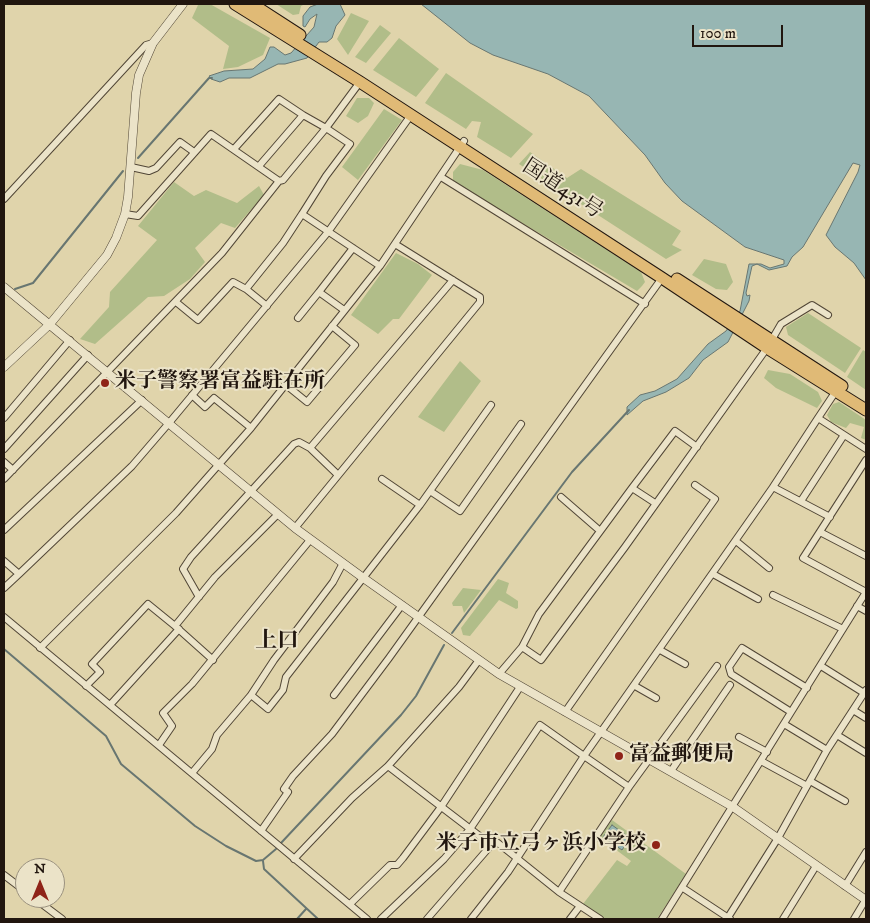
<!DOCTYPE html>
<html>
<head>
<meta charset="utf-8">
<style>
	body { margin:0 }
	#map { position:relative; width:870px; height:923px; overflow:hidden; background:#e0d4ab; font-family:"IM FELL DW Pica",serif }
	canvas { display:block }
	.frame { position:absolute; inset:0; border:5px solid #21160f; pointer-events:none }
	.north { position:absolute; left:15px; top:858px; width:50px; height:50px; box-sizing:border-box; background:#ebe3c8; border:1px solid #9a917e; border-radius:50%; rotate:0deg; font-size:14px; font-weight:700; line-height:20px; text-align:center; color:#21160f }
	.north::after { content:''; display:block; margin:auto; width:18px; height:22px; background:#8f2418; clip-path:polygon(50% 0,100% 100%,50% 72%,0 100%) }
	.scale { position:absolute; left:692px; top:25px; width:91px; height:22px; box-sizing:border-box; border:2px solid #21160f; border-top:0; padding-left:6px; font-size:15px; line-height:18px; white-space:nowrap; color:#21160f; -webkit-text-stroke:4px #ebe3c8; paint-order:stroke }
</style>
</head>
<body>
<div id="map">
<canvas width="870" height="923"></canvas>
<div class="frame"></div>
<div class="north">N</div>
<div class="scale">100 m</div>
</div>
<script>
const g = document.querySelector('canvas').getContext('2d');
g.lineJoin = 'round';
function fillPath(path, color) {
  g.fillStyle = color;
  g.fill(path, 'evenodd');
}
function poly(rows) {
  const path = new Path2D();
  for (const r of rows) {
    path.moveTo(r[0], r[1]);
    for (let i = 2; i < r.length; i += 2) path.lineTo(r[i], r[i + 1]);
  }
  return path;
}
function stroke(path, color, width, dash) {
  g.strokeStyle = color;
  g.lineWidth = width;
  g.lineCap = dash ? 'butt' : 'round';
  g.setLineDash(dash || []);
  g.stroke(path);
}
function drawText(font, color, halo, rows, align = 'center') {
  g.font = font + ' "IM FELL DW Pica","Noto Serif JP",serif';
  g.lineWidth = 4;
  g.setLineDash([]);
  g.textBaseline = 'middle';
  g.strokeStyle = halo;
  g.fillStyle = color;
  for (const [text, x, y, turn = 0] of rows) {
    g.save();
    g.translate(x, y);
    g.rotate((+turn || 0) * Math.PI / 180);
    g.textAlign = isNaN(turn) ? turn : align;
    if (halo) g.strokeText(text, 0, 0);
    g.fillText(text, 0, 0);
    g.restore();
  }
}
fillPath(poly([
	[210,4,270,38,263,55,238,67,223,69,229,46,192,18,198,5],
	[276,4,305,4,301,6,299,14,293,15],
	[351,13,369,21,348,55,337,39],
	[380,25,391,33,366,63,355,57],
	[399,38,439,69,416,97,373,70],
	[446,73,533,134,511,158,477,137,481,122,472,121,466,129,425,103],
	[357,98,369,98,374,103,368,116,358,123,346,116],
	[384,109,402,120,358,180,342,167],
	[530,152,567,178,581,169,681,231,672,245,682,250,666,259,519,164],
	[460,164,483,170,641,272,645,282,642,286,637,291,453,182,453,172],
	[174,182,194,196,206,190,237,203,259,186,264,195,235,228,221,223,195,248,205,262,190,279,164,296,148,297,95,344,80,339,109,307,110,292,157,240,138,226],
	[396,253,418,264,432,275,399,319,393,319,378,334,351,315],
	[704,259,726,264,733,282,727,290,716,289,692,275],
	[808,313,861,348,845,373,788,335,786,327],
	[863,350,866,352,866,390,847,377],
	[460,361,481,381,444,432,418,417],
	[768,370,790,374,818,392,822,401,817,408,776,388,764,378],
	[839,402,866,420,866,440,861,438,864,427,850,423,846,428,831,422,827,415,833,404],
	[498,579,509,583,506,593,518,601,518,608,516,609,499,600,470,636,463,635,461,628],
	[463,588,481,590,464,613,462,606,453,606,452,603],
	[612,820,686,874,657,919,606,919,583,904,617,860,627,866,631,861,599,837]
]), '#b1bd89');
const water = poly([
	[318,4,340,4,345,15,336,26,332,38,327,42,319,42,307,58,285,64,278,64,250,78,229,78,220,82,211,79,209,76,224,71,253,69,265,59,270,47,274,47,285,55,291,53,314,27,317,14,310,19,305,27,303,26,303,16,310,7,318,4],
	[421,4,866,4,866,280,854,263,835,247,826,235,858,172,860,165,853,163,803,247,792,257,787,266,769,270,757,264,752,266,746,293,747,296,750,295,749,301,728,342,703,360,689,378,666,392,643,401,627,415,627,407,640,395,655,391,677,379,708,344,726,331,740,311,749,264,761,264,770,268,784,264,784,260,745,247,682,201,665,183,645,155,589,96,548,74,493,55,470,43,421,4],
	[612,825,630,838,622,850,603,837,612,825]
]);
fillPath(water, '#97b6b3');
stroke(water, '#687671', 1);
stroke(poly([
	[138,158,209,78,212,78],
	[15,289,33,283,123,171],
	[452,633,572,472,629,410],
	[4,649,106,736,121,764,195,826,226,846,256,861,263,860,276,849],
	[281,843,401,715,416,696,444,645],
	[263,861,264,869,318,919],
	[297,919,306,909]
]), '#687671', 2);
const minor = poly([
	[234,149,279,99,303,115,259,166],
	[131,167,149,171,156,168,180,142,194,152],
	[441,177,645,304],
	[279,181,283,180,326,128,303,115],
	[4,199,146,45,153,43],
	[302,214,326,176,350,144,326,128,360,82],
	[246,289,267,306],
	[176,302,198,320,233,282,246,289,283,243,302,214,380,266],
	[344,310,319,292,353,248],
	[298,318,319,292],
	[286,385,307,402,355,345,332,326],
	[836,391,818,418,866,449],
	[192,395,205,407,214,398,251,428],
	[4,418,70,340],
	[818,418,773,487,830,517],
	[310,448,453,280],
	[4,449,88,355],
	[4,462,13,470],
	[4,479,222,253,279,181,211,134,138,216,125,214],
	[382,479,420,505],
	[632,488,675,431,697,447],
	[430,491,460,511,521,424],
	[561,497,599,530],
	[801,501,844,435],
	[295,528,480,302,480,297,395,244],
	[4,530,142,400],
	[820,532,866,556],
	[736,541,769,568],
	[4,561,19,574,4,588],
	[19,574,132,466,169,423,328,232,411,115],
	[713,574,758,599],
	[866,592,803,558,866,460],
	[773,595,843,629],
	[199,597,183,569,191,557,294,444,299,442,310,448,337,474],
	[857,606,866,611],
	[4,617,367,919],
	[522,647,539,614,632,488,655,503],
	[40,648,176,513,251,428,380,266,464,141],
	[660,650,685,664],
	[213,660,175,626,215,577,278,514],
	[479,660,459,687,388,766,486,841,498,843,559,892,600,919],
	[821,666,864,693],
	[499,674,522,647,541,660,625,547,767,348,781,324,812,305,828,315],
	[86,686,100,672,92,664,148,604,175,626],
	[635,686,656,698],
	[251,695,274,660,333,582,343,563],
	[334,695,402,605],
	[110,705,179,629],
	[853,710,866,718],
	[565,712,715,499,695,485],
	[791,712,731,674,729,667,742,648,807,688],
	[784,724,827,750],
	[837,735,866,753],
	[739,737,767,752],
	[159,745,172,726,163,713,192,684,310,540],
	[761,761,807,786],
	[671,771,730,685],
	[192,773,212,749,217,735,251,695,268,709,283,690,286,677,420,505,491,405],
	[810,781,845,801],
	[629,787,717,666],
	[261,831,288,792,284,789,293,776,332,734,389,658,662,278],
	[294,859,352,798,388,766],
	[4,875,25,891],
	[845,886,866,852],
	[683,888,730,919],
	[559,892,629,787,584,756,773,487],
	[34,898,62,919],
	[350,904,390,865,397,865,403,858,441,807,520,687],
	[381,919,444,859,470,829,540,725,584,756,508,872,471,919],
	[427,919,493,843],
	[570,919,580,906],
	[662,919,866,592],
	[727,919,778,838,827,750,866,690],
	[783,919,816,866],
	[854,919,866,899]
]);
const tertiary = poly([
	[4,287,295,528,362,577,499,674,733,807,866,900],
	[4,367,50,324,107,255,116,238,125,214,128,197,136,93,139,75,153,43,183,4]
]);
const trunk = poly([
	[235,4,360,82,662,278,767,348,866,410],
	[252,4,300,35],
	[677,279,842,386]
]);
stroke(minor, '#514636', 8);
stroke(tertiary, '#514636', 9);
stroke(trunk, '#21160f', 13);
stroke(minor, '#ebe3c8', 6);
stroke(tertiary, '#ebe3c8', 8);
stroke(trunk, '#e0ba76', 11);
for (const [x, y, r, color] of [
	[105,383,5,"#8f2418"],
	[619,756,5,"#8f2418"],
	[656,845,5,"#8f2418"]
]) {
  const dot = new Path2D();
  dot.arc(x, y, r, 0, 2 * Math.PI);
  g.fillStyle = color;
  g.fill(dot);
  stroke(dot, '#ebe3c8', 2);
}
drawText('21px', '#21160f', '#ebe3c8', [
	["国道431号",562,190,33]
]);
drawText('bold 21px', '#21160f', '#ebe3c8', [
	["米子警察署富益駐在所",115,383],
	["富益郵便局",629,756],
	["米子市立弓ヶ浜小学校",646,845,"right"]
], 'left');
drawText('bold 22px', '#21160f', '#ebe3c8', [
	["上口",277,642]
]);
</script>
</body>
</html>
